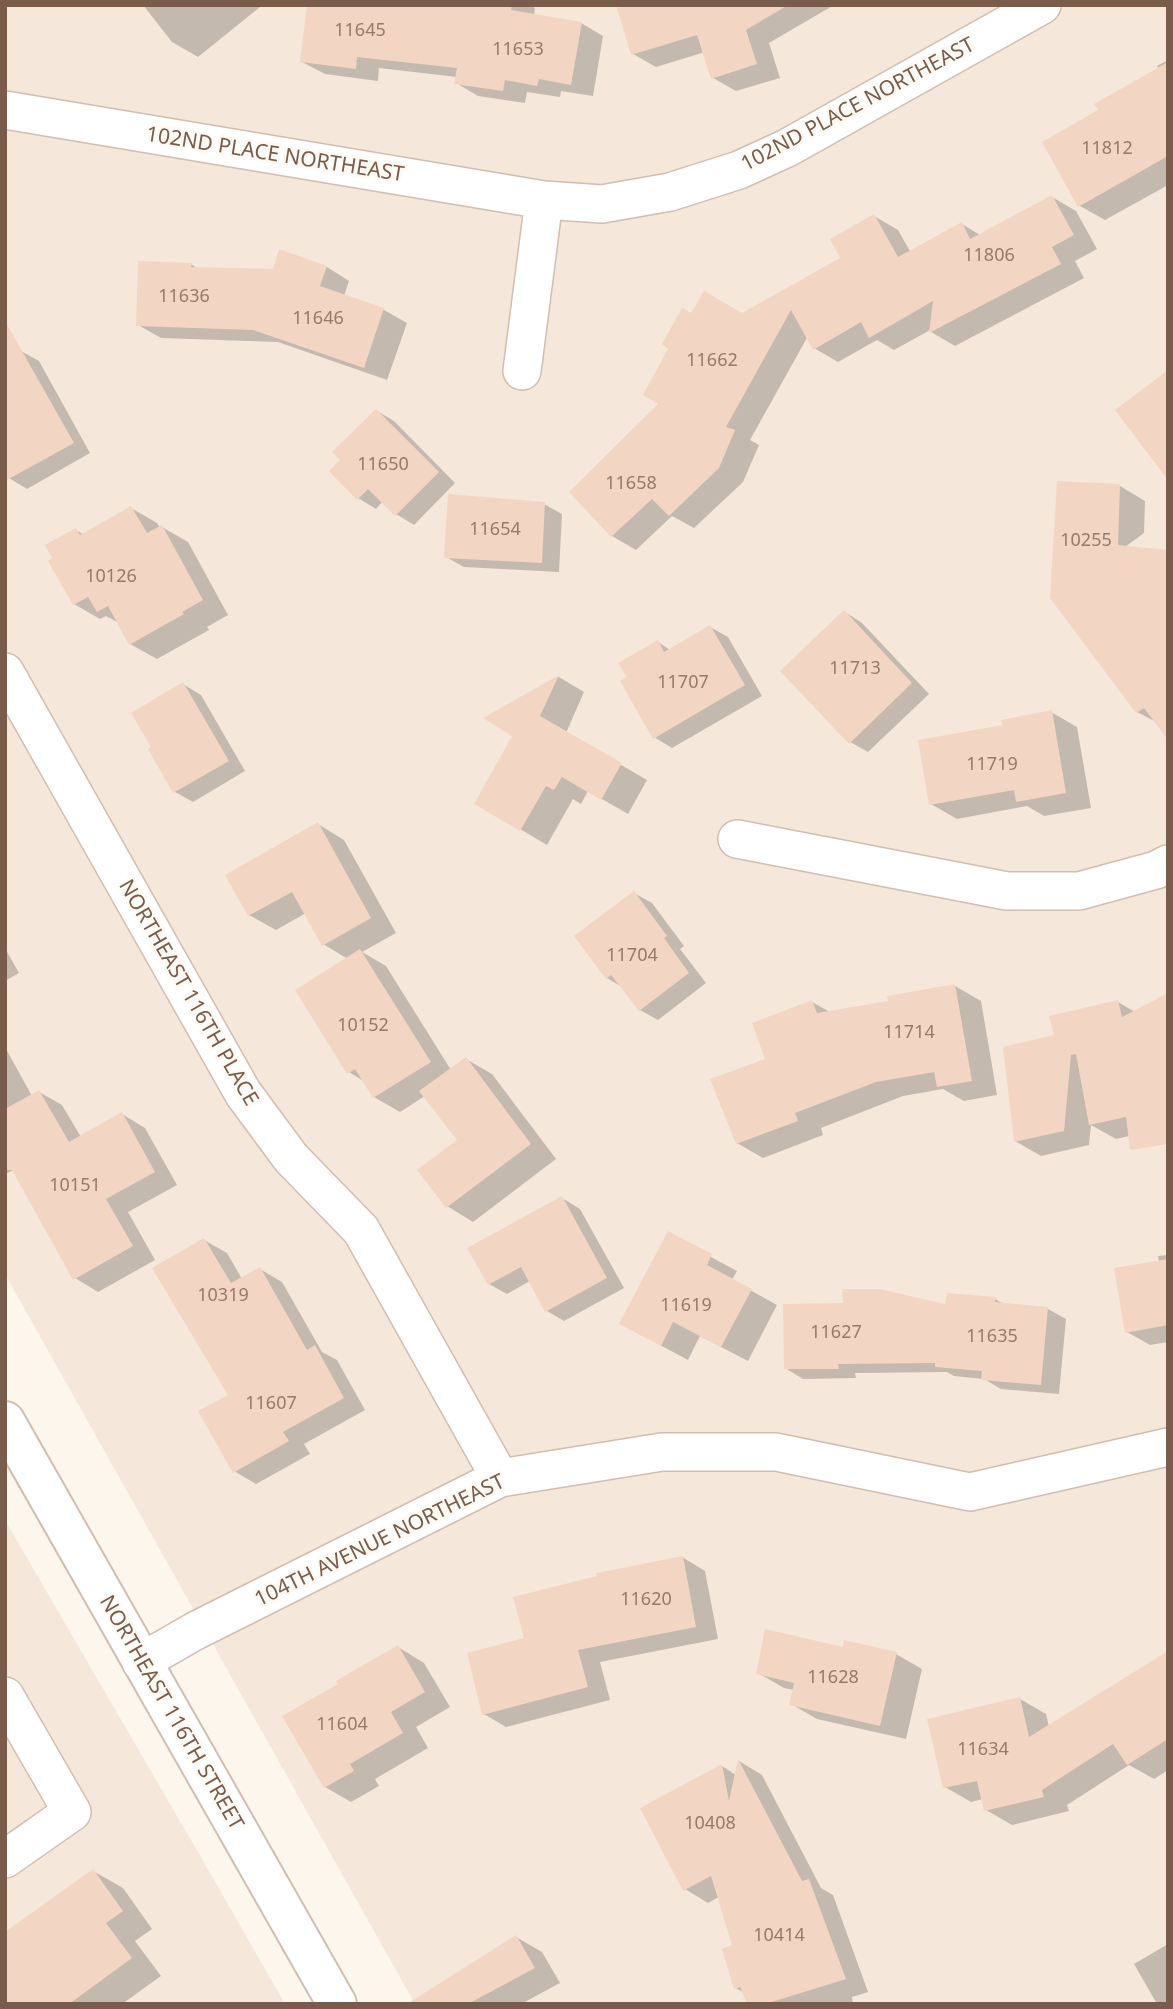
<!DOCTYPE html>
<html>
<head>
<meta charset="utf-8">
<style>
	body { margin:0 }
	#map { position:relative; width:1173px; height:2009px; overflow:hidden; background:#fdf6ec; font-family:"Noto Sans",sans-serif }
	canvas { display:block }
	.frame { position:absolute; inset:0; border:7px solid #7a5c4d; pointer-events:none }
</style>
</head>
<body>
<div id="map">
<canvas width="1173" height="2009"></canvas>
<div class="frame"></div>
</div>
<script>
const g = document.querySelector('canvas').getContext('2d');
g.lineJoin = 'round';
function fillPath(path, color) {
  g.fillStyle = color;
  g.fill(path, 'evenodd');
}
function poly(rows) {
  const path = new Path2D();
  for (const r of rows) {
    path.moveTo(r[0], r[1]);
    for (let i = 2; i < r.length; i += 2) path.lineTo(r[i], r[i + 1]);
  }
  return path;
}
function stroke(path, color, width, dash) {
  g.strokeStyle = color;
  g.lineWidth = width;
  g.lineCap = dash ? 'butt' : 'round';
  g.setLineDash(dash || []);
  g.stroke(path);
}
function drawText(font, color, halo, rows, align = 'center') {
  g.font = font + ' "Noto Sans",sans-serif';
  g.lineWidth = 6;
  g.setLineDash([]);
  g.textBaseline = 'middle';
  g.strokeStyle = halo;
  g.fillStyle = color;
  for (const [text, x, y, turn = 0] of rows) {
    g.save();
    g.translate(x, y);
    g.rotate((+turn || 0) * Math.PI / 180);
    g.textAlign = isNaN(turn) ? turn : align;
    if (halo) g.strokeText(text, 0, 0);
    g.fillText(text, 0, 0);
    g.restore();
  }
}
fillPath(poly([
	[5,5,1168,5,1168,2004,415,2004,5,1274],
	[5,1520,202,1859,285,2004,5,2004]
]), '#f5e8da');
fillPath(poly([
	[143,5,259,5,260,7,198,57,172,42],
	[475,5,530,5,535,8,534,15,581,23,603,36,593,96,561,91,560,97,527,92,525,103,478,96,456,83,457,77,379,68,378,81,325,74,302,62],
	[618,5,834,5,769,43,780,78,736,91,713,78,705,52,656,67,633,54],
	[1168,60,1168,185,1105,220,1080,206,1100,111,1159,69,1157,66],
	[1052,197,1076,211,1097,249,1075,261,1084,278,955,346,931,332,932,329,894,350,877,340,838,362,814,348,808,336,750,440,759,445,743,482,694,528,672,516,636,550,612,536,571,492,661,404,692,315,742,315,843,259,874,216,898,230,911,253,962,224,980,235],
	[280,252,327,267,349,281,344,296,384,310,407,323,387,380,278,342,161,338,138,325,191,264,198,269,274,270],
	[21,351,39,361,90,453,27,489,9,478],
	[377,411,394,421,455,483,414,525,396,514,383,501,376,509,358,498,342,460],
	[1120,486,1145,501,1144,533,1125,547,1158,723,1137,712,1052,597],
	[544,504,562,514,559,572,464,567,446,557],
	[131,508,157,523,160,528,162,527,188,542,228,615,207,627,209,630,157,659,130,644,119,623,106,616,100,619,74,604,76,530,84,535],
	[845,612,862,623,929,694,868,752,850,742],
	[710,627,728,637,762,696,672,748,654,737,629,678,658,642,670,650],
	[559,677,584,692,566,733,647,780,628,814,588,791,581,804,573,799,547,845,476,803,515,735,486,718],
	[183,684,201,695,245,771,193,802,175,792,154,748],
	[1051,712,1077,727,1091,808,1044,816,1027,806,957,819,931,804,1005,726],
	[318,824,344,840,396,933,362,952,386,966,451,1070,466,1059,492,1074,556,1159,473,1222,447,1206,459,1141,425,1096,400,1112,374,1097,365,1082,349,1072,348,959,323,944,306,913,276,930,249,915],
	[634,893,652,903,684,946,680,949,706,983,658,1020,640,1010,622,987,607,978,576,936],
	[5,948,19,973,5,981],
	[955,986,981,1001,997,1095,964,1101,943,1089,903,1096,821,1128,823,1135,763,1158,737,1143,767,1060,812,1002,830,1012,890,1002],
	[1118,1002,1135,1012,1168,1127,1116,1139,1091,1125,1089,1145,1041,1156,1015,1141,1056,1037],
	[5,1047,32,1096,39,1092,62,1105,81,1137,122,1114,145,1128,177,1185,128,1212,155,1260,98,1292,75,1278,14,1170,7,1173,5,1172],
	[562,1198,580,1209,624,1288,564,1321,547,1311,530,1281,507,1294,489,1284],
	[668,1234,737,1271,732,1280,777,1305,748,1361,700,1336,688,1360,647,1338],
	[204,1240,227,1253,242,1279,260,1269,282,1282,322,1352,337,1360,365,1410,304,1444,310,1454,256,1484,234,1471,230,1395],
	[1168,1255,1168,1342,1150,1345,1127,1332,1159,1262,1158,1256],
	[995,1299,1005,1305,1048,1309,1066,1319,1059,1394,1001,1389,984,1379,954,1376,947,1372,855,1373,856,1378,803,1379,785,1368,947,1307],
	[682,1557,705,1571,718,1639,600,1662,610,1700,506,1727,484,1714,526,1639],
	[398,1647,424,1663,450,1707,416,1727,428,1748,375,1779,379,1786,351,1802,325,1787,340,1685],
	[845,1649,896,1654,922,1669,906,1739,817,1719,791,1704,794,1690,784,1688,758,1673],
	[1168,1653,1168,1770,1154,1779,1129,1765,1067,1805,1069,1811,1012,1825,986,1810,983,1799,971,1802,945,1787,1020,1699,1046,1714,1049,1727],
	[739,1761,762,1775,821,1888,833,1895,868,1992,852,1997,853,2004,749,2004,744,1993,736,1988,734,1946,719,1897,708,1903,685,1889,722,1766,736,1775],
	[93,1871,123,1888,152,1929,135,1941,161,1976,122,2004,5,2004],
	[516,1937,542,1952,560,1983,521,2004,410,2004],
	[1168,1944,1168,2004,1157,2004,1134,1964]
]), '#0003');
fillPath(poly([
	[307,5,512,5,511,10,582,22,571,85,539,79,537,86,505,80,503,91,454,84,457,68,357,57,356,69,300,62],
	[616,5,788,5,746,30,757,64,711,79,697,35,631,55],
	[1168,62,1168,156,1078,207,1042,142,1098,110,1094,104],
	[1052,195,1074,235,1052,247,1061,264,929,333,933,301,869,338,861,322,813,350,791,310,726,427,735,430,719,468,669,516,652,499,611,537,569,492,658,404,643,395,668,349,662,344,682,308,691,313,704,291,742,313,840,258,830,239,874,214,898,257,962,222,970,239],
	[279,249,327,266,320,286,384,308,364,368,253,330,136,326,138,261,192,263,191,267,273,269],
	[5,321,74,443,5,481],
	[1168,370,1168,480,1115,410],
	[376,409,439,472,395,516,368,489,357,500,329,471,340,460,332,452],
	[1057,481,1120,484,1118,545,1168,550,1168,740,1144,708,1136,713,1050,598],
	[448,494,545,502,542,563,444,558],
	[131,506,147,533,162,525,203,600,182,612,184,614,129,645,108,606,97,612,88,597,73,605,48,561,52,558,45,545,76,528,80,535],
	[844,610,912,683,849,744,780,671],
	[710,625,745,685,653,739,620,681,627,677,618,663,658,640,664,652],
	[559,675,540,716,622,763,601,800,562,777,554,790,546,786,520,831,474,804,512,736,483,718],
	[183,682,229,761,173,793,148,749,151,747,131,713],
	[1052,710,1066,793,1016,802,1014,790,929,805,918,740,1003,725,1001,720],
	[318,822,371,918,322,946,292,892,248,916,225,875],
	[634,891,667,936,664,938,689,973,639,1011,611,975,606,979,574,936],
	[360,949,431,1062,373,1098,355,1069,347,1074,295,990],
	[955,984,972,1081,937,1087,934,1072,876,1082,795,1113,798,1121,736,1144,710,1079,765,1059,752,1023,812,1000,817,1013,888,1001,887,996],
	[1168,993,1168,1144,1130,1150,1126,1117,1089,1125,1076,1054,1071,1055,1064,1131,1014,1142,1003,1047,1054,1035,1049,1016,1118,1000,1122,1017],
	[466,1057,531,1144,446,1208,417,1170,457,1140,419,1091],
	[39,1090,69,1142,122,1112,155,1172,106,1199,133,1246,73,1280,12,1170,5,1170,5,1109],
	[562,1196,607,1278,545,1312,521,1267,488,1285,467,1248],
	[668,1231,712,1254,707,1265,752,1289,721,1347,673,1322,661,1346,619,1324],
	[204,1238,231,1283,260,1267,307,1350,315,1345,344,1398,283,1432,289,1441,233,1473,198,1411,228,1395,152,1268],
	[1168,1259,1168,1325,1125,1333,1114,1268],
	[842,1289,880,1289,945,1304,947,1293,996,1297,995,1302,1048,1307,1041,1385,981,1380,982,1371,935,1367,935,1363,838,1364,839,1369,784,1369,783,1304,843,1303],
	[683,1556,696,1627,578,1650,588,1687,482,1715,467,1653,524,1638,513,1597,597,1576,596,1573],
	[765,1629,843,1647,844,1640,897,1652,880,1726,789,1705,794,1683,756,1674],
	[398,1645,425,1692,391,1712,403,1733,350,1764,354,1771,324,1788,282,1716,338,1684,336,1681],
	[1168,1651,1168,1739,1127,1765,1113,1744,1042,1790,1044,1797,984,1811,977,1781,943,1788,927,1719,1020,1697,1029,1737],
	[738,1759,802,1881,809,1879,846,1979,765,2004,747,2004,740,1987,734,1989,722,1949,732,1945,711,1876,683,1891,640,1808,722,1764,729,1801],
	[93,1869,123,1911,106,1923,132,1958,69,2004,5,2004,5,1932],
	[516,1935,535,1968,468,2004,407,2004]
]), '#f3d5c3');
const minor = poly([
	[5,110,544,200,602,204,670,192,739,170,787,148,1042,5],
	[522,371,544,200],
	[5,672,243,1093,291,1158,361,1230,500,1478],
	[737,839,1007,891,1079,891,1156,870,1168,864],
	[141,1662,195,1631,500,1478,662,1452,776,1452,970,1492,1168,1447],
	[5,1696,72,1812,5,1859]
]);
const tertiary = poly([
	[5,1421,337,2004]
]);
stroke(minor, '#d1beb0', 40);
stroke(tertiary, '#d1beb0', 42);
stroke(minor, '#fff', 37);
stroke(tertiary, '#fff', 38);
drawText('18px', '#987a6a', null, [
	["11645",360,31],
	["11653",518,50],
	["11812",1107,149],
	["11806",989,256],
	["11636",184,297],
	["11646",318,319],
	["11662",712,361],
	["11650",383,465],
	["11658",631,484],
	["11654",495,530],
	["10255",1086,541],
	["10126",111,577],
	["11713",855,669],
	["11707",683,683],
	["11719",992,765],
	["11704",632,956],
	["10152",363,1026],
	["11714",909,1033],
	["10151",75,1186],
	["10319",223,1296],
	["11619",686,1306],
	["11627",836,1333],
	["11635",992,1337],
	["11607",271,1404],
	["11620",646,1600],
	["11628",833,1678],
	["11604",342,1725],
	["11634",983,1750],
	["10408",710,1824],
	["10414",779,1936]
]);
drawText('21px', '#7a5c4d', '#fffaf3', [
	["102ND PLACE NORTHEAST",858,105,-28],
	["102ND PLACE NORTHEAST",275,155,9],
	["NORTHEAST 116TH PLACE",188,993,60],
	["104TH AVENUE NORTHEAST",380,1541,-26],
	["NORTHEAST 116TH STREET",171,1713,60]
]);
</script>
</body>
</html>
